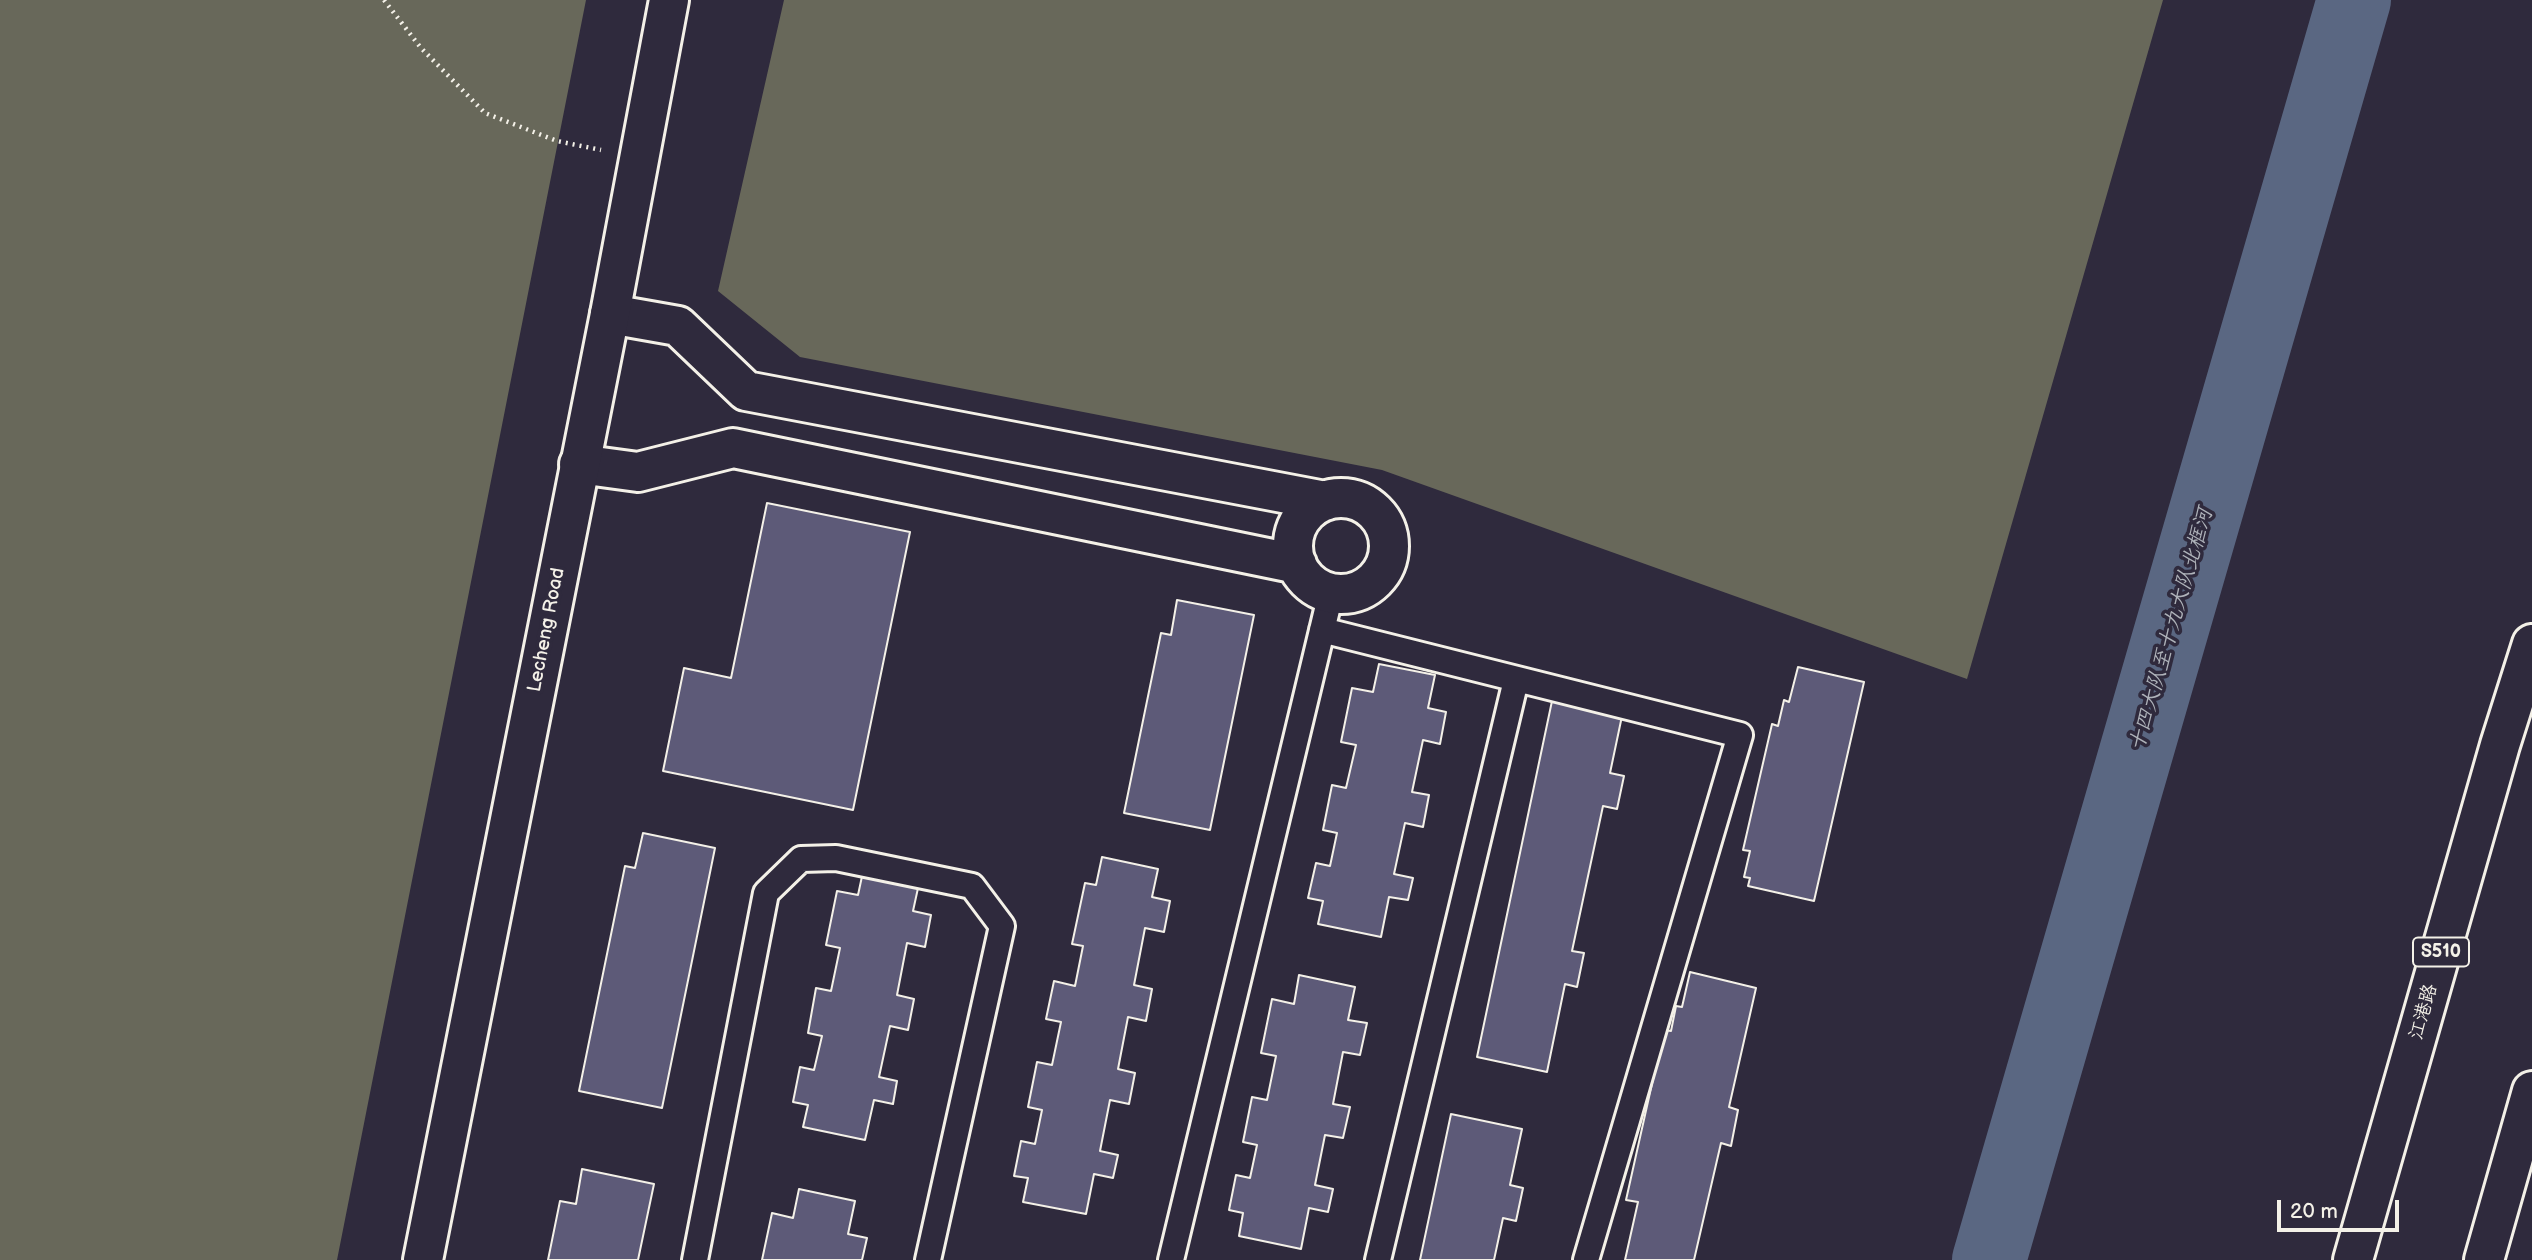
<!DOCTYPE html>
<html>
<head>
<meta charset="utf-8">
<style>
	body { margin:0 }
	#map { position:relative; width:2532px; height:1260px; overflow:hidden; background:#2f2a3d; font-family:"Balsamiq Sans",sans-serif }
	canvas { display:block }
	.scale { position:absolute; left:2277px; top:1200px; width:122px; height:32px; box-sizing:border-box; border:4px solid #f4f1e8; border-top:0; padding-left:9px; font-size:21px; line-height:24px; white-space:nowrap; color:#f4f1e8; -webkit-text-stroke:5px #2f2a3d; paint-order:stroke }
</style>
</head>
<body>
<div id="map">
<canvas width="2532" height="1260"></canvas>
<div class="scale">20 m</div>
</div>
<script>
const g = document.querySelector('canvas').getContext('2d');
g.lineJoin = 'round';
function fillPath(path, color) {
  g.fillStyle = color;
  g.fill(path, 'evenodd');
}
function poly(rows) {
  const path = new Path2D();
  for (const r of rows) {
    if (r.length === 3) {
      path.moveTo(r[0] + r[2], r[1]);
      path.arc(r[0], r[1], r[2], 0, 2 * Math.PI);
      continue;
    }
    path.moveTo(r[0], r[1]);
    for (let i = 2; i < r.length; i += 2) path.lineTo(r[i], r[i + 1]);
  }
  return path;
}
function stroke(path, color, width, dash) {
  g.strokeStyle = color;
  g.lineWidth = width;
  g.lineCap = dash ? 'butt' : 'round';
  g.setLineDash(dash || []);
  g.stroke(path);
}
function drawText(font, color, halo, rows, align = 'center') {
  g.font = font + ' "Balsamiq Sans","LXGW WenKai TC",sans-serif';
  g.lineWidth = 7;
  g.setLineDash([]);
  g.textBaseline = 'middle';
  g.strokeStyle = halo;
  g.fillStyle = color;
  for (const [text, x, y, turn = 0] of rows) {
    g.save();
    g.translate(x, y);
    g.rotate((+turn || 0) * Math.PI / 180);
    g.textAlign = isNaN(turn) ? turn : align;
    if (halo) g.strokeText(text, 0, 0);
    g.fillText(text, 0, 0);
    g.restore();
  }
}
fillPath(poly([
	[0,0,586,0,337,1260,0,1260],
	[784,0,2163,0,1967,679,1382,470,800,357,718,291]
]), '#68685a');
stroke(poly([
	[1989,1260,2354,0]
]), '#5a6782', 74);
const building = poly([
	[767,503,910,532,853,810,663,771,684,668,731,678,767,503],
	[1177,600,1254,615,1210,830,1124,813,1161,633,1171,635,1177,600],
	[1379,664,1435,675,1428,708,1446,712,1440,744,1423,740,1412,792,1429,795,1423,827,1405,823,1394,874,1413,878,1408,900,1389,897,1381,937,1318,924,1323,901,1308,898,1316,863,1330,866,1337,833,1323,830,1332,785,1346,788,1356,745,1341,742,1352,688,1373,692,1379,664],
	[1798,667,1864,682,1814,901,1748,886,1750,878,1744,877,1750,851,1743,850,1772,724,1778,726,1784,700,1789,702,1798,667],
	[1552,701,1622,716,1610,773,1624,776,1617,809,1603,806,1572,951,1584,953,1577,987,1565,984,1547,1072,1477,1057,1552,701],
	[643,833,715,848,662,1108,579,1091,625,866,635,868,643,833],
	[1102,857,1158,869,1152,897,1170,901,1164,932,1145,928,1134,985,1152,989,1146,1021,1128,1017,1118,1069,1135,1073,1129,1104,1110,1100,1100,1151,1118,1155,1113,1178,1094,1174,1086,1214,1023,1202,1028,1178,1014,1176,1021,1141,1035,1144,1042,1110,1028,1107,1037,1062,1052,1065,1061,1022,1046,1019,1054,981,1075,986,1083,946,1072,944,1085,883,1096,885,1102,857],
	[864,867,920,879,913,911,931,915,925,947,907,943,897,995,914,999,908,1030,890,1026,879,1077,897,1081,893,1104,874,1100,865,1140,803,1127,808,1105,793,1102,800,1067,814,1070,822,1036,808,1033,816,988,831,991,840,948,826,945,837,891,858,895,864,867],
	[1690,972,1756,988,1729,1107,1738,1110,1731,1146,1721,1143,1694,1260,1625,1260,1638,1202,1626,1200,1664,1030,1671,1031,1676,1006,1682,1007,1690,972],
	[1299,975,1355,987,1348,1020,1367,1023,1360,1055,1343,1052,1333,1104,1350,1107,1343,1138,1325,1135,1315,1185,1333,1189,1328,1212,1309,1208,1301,1249,1239,1236,1243,1213,1229,1210,1236,1175,1250,1178,1257,1145,1243,1142,1252,1097,1267,1100,1276,1056,1261,1053,1272,999,1294,1004,1299,975],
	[1451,1114,1522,1129,1510,1185,1523,1188,1516,1221,1503,1218,1494,1260,1420,1260,1451,1114],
	[582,1169,654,1184,638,1260,548,1260,560,1201,576,1204,582,1169],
	[799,1189,855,1201,848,1234,867,1238,862,1260,762,1260,772,1213,793,1218,799,1189]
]);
fillPath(building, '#5d5a78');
stroke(building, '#f4f1e8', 2);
const lane = poly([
	[1322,630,1740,735,1586,1260],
	[695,1260,766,893,801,859,836,858,972,886,1002,926,928,1260],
	[1171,1260,1331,593],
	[1378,1260,1516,680]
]);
const street = poly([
	[610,314,678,326,746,391,1325,501],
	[579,464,638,472,733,448,1297,564],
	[1341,546,48]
]);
const secondary = poly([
	[423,1260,610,314,669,0]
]);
const primary = poly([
	[2353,1260,2500,745,2532,644],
	[2484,1260,2532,1091]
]);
stroke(lane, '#f4f1e8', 30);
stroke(street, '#f4f1e8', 44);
stroke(secondary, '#f4f1e8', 44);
stroke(primary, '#f4f1e8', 44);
stroke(poly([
	[384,0,421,48,485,113,557,141,601,150]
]), '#f4f1e8', 4.5, [2, 5]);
stroke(lane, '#2f2a3d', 24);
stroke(street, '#2f2a3d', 38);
stroke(secondary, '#2f2a3d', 38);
stroke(primary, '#2f2a3d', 38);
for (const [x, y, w] of [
	[2441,952,56]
]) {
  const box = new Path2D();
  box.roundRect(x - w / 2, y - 14.5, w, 29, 5);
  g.fillStyle = '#2f2a3d';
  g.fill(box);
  stroke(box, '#f4f1e8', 2);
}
drawText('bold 18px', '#f4f1e8', null, [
	["S510",2441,952]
]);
drawText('19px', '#f4f1e8', '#2f2a3d', [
	["Lecheng Road",547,630,-79],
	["江港路",2424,1012,-74]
]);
drawText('italic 21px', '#afb3ba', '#2f2a3d', [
	["十四大队至十九大队北框河",2172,630,-74]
]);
</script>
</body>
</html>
